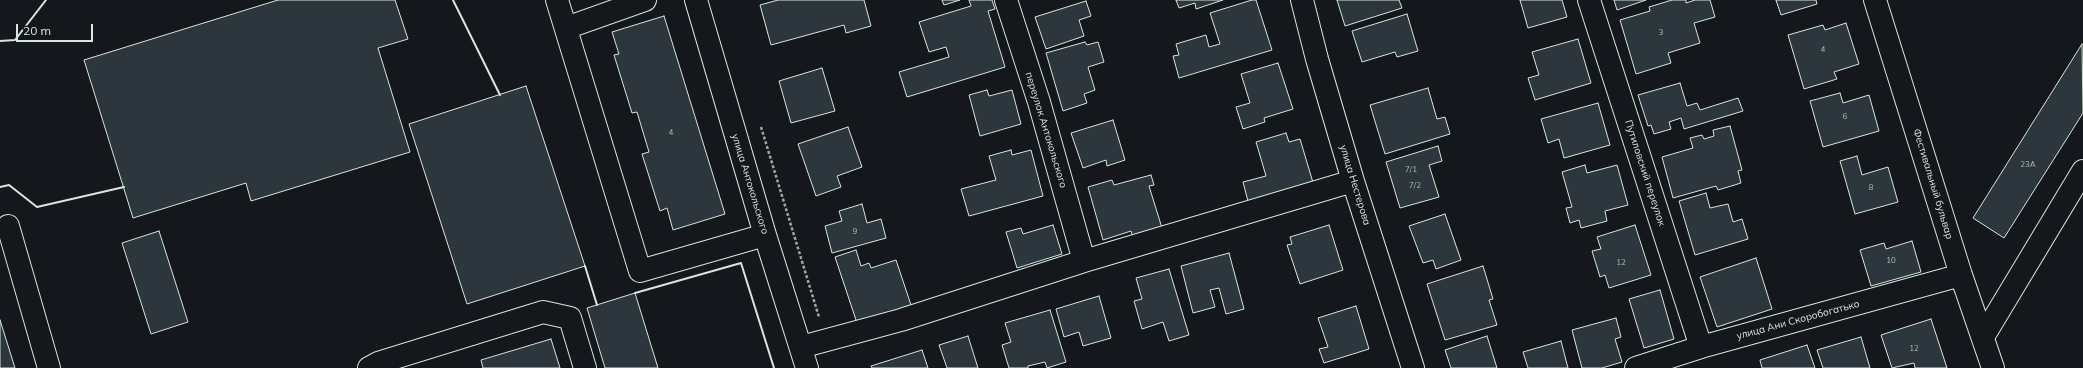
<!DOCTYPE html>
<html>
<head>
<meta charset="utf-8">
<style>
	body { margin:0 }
	#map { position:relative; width:2083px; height:368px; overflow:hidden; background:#14181c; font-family:Mulish,sans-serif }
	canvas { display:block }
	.scale { position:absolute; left:16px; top:24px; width:77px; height:18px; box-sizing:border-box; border:2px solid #d8e6dc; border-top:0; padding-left:5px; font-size:12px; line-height:14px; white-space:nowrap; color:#d8e6dc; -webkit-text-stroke:3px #14181c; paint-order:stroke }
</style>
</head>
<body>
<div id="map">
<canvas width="2083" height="368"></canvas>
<div class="scale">20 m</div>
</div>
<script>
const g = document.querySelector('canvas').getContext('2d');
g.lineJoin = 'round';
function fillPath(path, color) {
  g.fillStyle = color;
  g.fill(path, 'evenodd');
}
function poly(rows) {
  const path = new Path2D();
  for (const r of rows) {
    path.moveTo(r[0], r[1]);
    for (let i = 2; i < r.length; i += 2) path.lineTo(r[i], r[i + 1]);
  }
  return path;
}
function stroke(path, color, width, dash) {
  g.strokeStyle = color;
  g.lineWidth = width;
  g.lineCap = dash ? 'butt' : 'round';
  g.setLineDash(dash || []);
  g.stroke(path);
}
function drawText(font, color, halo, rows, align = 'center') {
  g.font = font + ' Mulish,sans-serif';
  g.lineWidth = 3;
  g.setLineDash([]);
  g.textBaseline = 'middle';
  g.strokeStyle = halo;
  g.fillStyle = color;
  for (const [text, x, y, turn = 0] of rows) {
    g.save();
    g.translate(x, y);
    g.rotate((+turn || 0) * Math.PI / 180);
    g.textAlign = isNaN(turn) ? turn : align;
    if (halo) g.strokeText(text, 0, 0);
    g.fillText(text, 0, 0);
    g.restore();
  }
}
const building = poly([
	[278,0,395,0,408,39,378,48,410,152,251,201,246,183,133,218,84,60,278,0],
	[778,0,864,0,871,26,846,33,844,25,771,45,760,5,778,0],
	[942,0,960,0,944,5,942,0],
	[969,0,992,0,995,9,988,11,1005,67,907,97,899,72,949,57,946,47,929,52,919,22,971,6,969,0],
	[1176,0,1223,0,1196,9,1195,3,1179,8,1176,0],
	[1252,0,1256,0,1272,50,1179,78,1173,56,1179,55,1176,44,1206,35,1209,47,1220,44,1210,13,1252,0],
	[1337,0,1399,0,1402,8,1345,26,1337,0],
	[1520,0,1562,0,1567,17,1528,28,1520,0],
	[1614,0,1646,0,1617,10,1614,0],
	[1672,0,1686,0,1686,3,1695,0,1710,0,1715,17,1694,23,1700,43,1668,53,1671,63,1636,74,1620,20,1650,11,1649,7,1672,0],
	[1776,0,1816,0,1817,4,1781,15,1776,0],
	[1086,1,1091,16,1079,20,1084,36,1046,49,1035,17,1086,1],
	[1407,14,1418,51,1397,57,1395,52,1362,62,1352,31,1407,14],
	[664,16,725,214,673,230,667,208,660,211,642,154,649,152,637,112,632,113,614,55,619,54,612,32,664,16],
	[1846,23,1859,64,1834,72,1837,79,1804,89,1788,35,1823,25,1825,30,1846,23],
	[1578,39,1591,83,1535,100,1528,78,1539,75,1532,52,1578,39],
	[1085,42,1087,45,1098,42,1104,62,1088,67,1095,90,1084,94,1087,103,1063,111,1046,53,1085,42],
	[2082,44,2083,113,2004,238,1973,218,2082,44],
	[1278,63,1293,109,1264,118,1265,122,1243,129,1236,107,1250,103,1241,74,1278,63],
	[822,68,835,111,791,123,779,81,822,68],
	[1680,83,1687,106,1697,103,1700,110,1738,98,1743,111,1684,129,1681,118,1669,122,1671,129,1654,134,1651,125,1648,126,1638,95,1680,83],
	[526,86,585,266,467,304,409,124,526,86],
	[1428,88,1437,119,1445,117,1450,134,1385,154,1370,105,1428,88],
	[987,90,989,96,1012,90,1021,124,980,136,969,95,987,90],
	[1840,93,1843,103,1869,95,1879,131,1823,147,1810,101,1840,93],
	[1598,103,1610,145,1564,158,1559,139,1548,143,1541,119,1598,103],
	[1113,120,1125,160,1107,166,1106,160,1083,168,1071,133,1113,120],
	[1730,126,1742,170,1738,171,1741,183,1718,190,1716,186,1673,198,1662,157,1693,148,1690,138,1702,135,1704,139,1714,136,1713,130,1730,126],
	[848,127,862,167,837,176,841,187,816,196,798,144,848,127],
	[1286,133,1289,142,1300,139,1314,186,1249,205,1243,182,1266,176,1256,142,1286,133],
	[1438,146,1442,161,1429,165,1439,197,1400,208,1386,162,1438,146],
	[1011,150,1012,155,1031,150,1043,196,969,216,961,189,996,180,989,156,1011,150],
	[1857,156,1862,175,1888,167,1898,202,1855,214,1840,161,1857,156],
	[1585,165,1587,173,1617,165,1628,205,1605,211,1607,221,1581,228,1579,220,1570,223,1566,208,1572,207,1562,172,1585,165],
	[1151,175,1154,185,1149,186,1162,228,1133,237,1131,231,1103,240,1088,187,1112,180,1114,185,1151,175],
	[1706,193,1710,208,1728,204,1733,222,1742,219,1748,239,1695,255,1679,201,1706,193],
	[862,204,867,223,881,219,886,238,832,253,825,226,842,221,839,211,862,204],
	[1445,214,1461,260,1436,269,1433,260,1423,263,1409,226,1445,214],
	[1053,225,1062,254,1017,268,1006,232,1021,228,1023,234,1053,225],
	[1329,225,1343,270,1300,284,1287,245,1292,244,1290,237,1329,225],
	[1635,225,1651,275,1609,288,1605,275,1600,277,1592,251,1601,249,1597,237,1635,225],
	[159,231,188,322,151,334,122,243,159,231],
	[1912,241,1921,272,1871,286,1860,250,1884,243,1886,249,1912,241],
	[856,250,861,266,869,263,871,268,896,260,911,305,857,323,835,257,856,250],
	[1229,253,1244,309,1226,314,1219,288,1210,290,1215,307,1193,313,1181,266,1229,253],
	[1756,258,1772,309,1717,327,1700,277,1756,258],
	[1483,266,1493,299,1489,300,1497,325,1445,340,1427,284,1483,266],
	[1169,269,1189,335,1169,341,1163,322,1142,329,1134,301,1142,299,1136,278,1169,269],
	[1660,290,1674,339,1644,348,1629,299,1660,290],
	[635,293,658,368,605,368,587,308,635,293],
	[1099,296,1111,338,1083,346,1079,332,1064,337,1056,309,1099,296],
	[1356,306,1369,349,1324,363,1319,349,1328,347,1318,318,1356,306],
	[1050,310,1066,362,1047,368,1045,362,1028,366,1028,368,1009,368,1002,345,1011,342,1005,323,1050,310],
	[1616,318,1621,337,1615,339,1622,362,1602,368,1582,368,1572,330,1616,318],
	[1931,319,1947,368,1915,368,1914,363,1892,368,1881,335,1931,319],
	[0,320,15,368,0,368,0,320],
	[968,336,978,368,947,368,939,345,968,336],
	[1487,336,1497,368,1451,368,1445,350,1487,336],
	[1861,337,1870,368,1823,368,1817,350,1861,337],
	[551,339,560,368,483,368,481,360,551,339],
	[1561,341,1568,368,1528,368,1523,352,1561,341],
	[1807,345,1815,368,1762,368,1760,360,1807,345],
	[922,350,928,368,872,368,871,366,922,350]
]);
fillPath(building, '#2c363c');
stroke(building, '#d8e6dc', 1);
const minor = poly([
	[557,0,640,271,765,235],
	[696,0,765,235,807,368],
	[1006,0,1039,102,1084,261],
	[1302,0,1317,59,1353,181,1413,368],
	[1589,0,1701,347],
	[1875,0,1961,275,1993,368],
	[566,28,645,0],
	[8,226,49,368],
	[1983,337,2083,171],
	[801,347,901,320,1084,261,1353,181],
	[369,368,378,363,543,312,570,318,585,368],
	[1636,368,1701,347,1961,275]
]);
stroke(minor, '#d8e6dc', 24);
stroke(poly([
	[761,127,819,317]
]), '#9da8a2', 2.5, [3, 2]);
stroke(minor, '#14181c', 22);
stroke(poly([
	[453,0,500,95],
	[0,41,15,40,46,0],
	[0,187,9,185,37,207,124,187],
	[585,266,597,305],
	[635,293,741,263,774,368]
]), '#d8e6dc', 2);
drawText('8px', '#adbab4', null, [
	["3",1661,33],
	["4",1823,50],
	["6",1845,117],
	["4",671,133],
	["23А",2028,165],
	["7/1",1411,170],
	["7/2",1415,186],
	["8",1871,188],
	["9",855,232],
	["10",1891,261],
	["12",1621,263],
	["12",1914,349]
]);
drawText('10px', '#d8e6dc', '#14181c', [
	["переулок Антокольского",1046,130,73],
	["Путиловский переулок",1645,173,72],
	["улица Антокольского",750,184,73],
	["Фестивальный бульвар",1933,184,73],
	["улица Нестерова",1355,185,73],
	["улица Ани Скоробогатько",1798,320,-15]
]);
</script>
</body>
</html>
